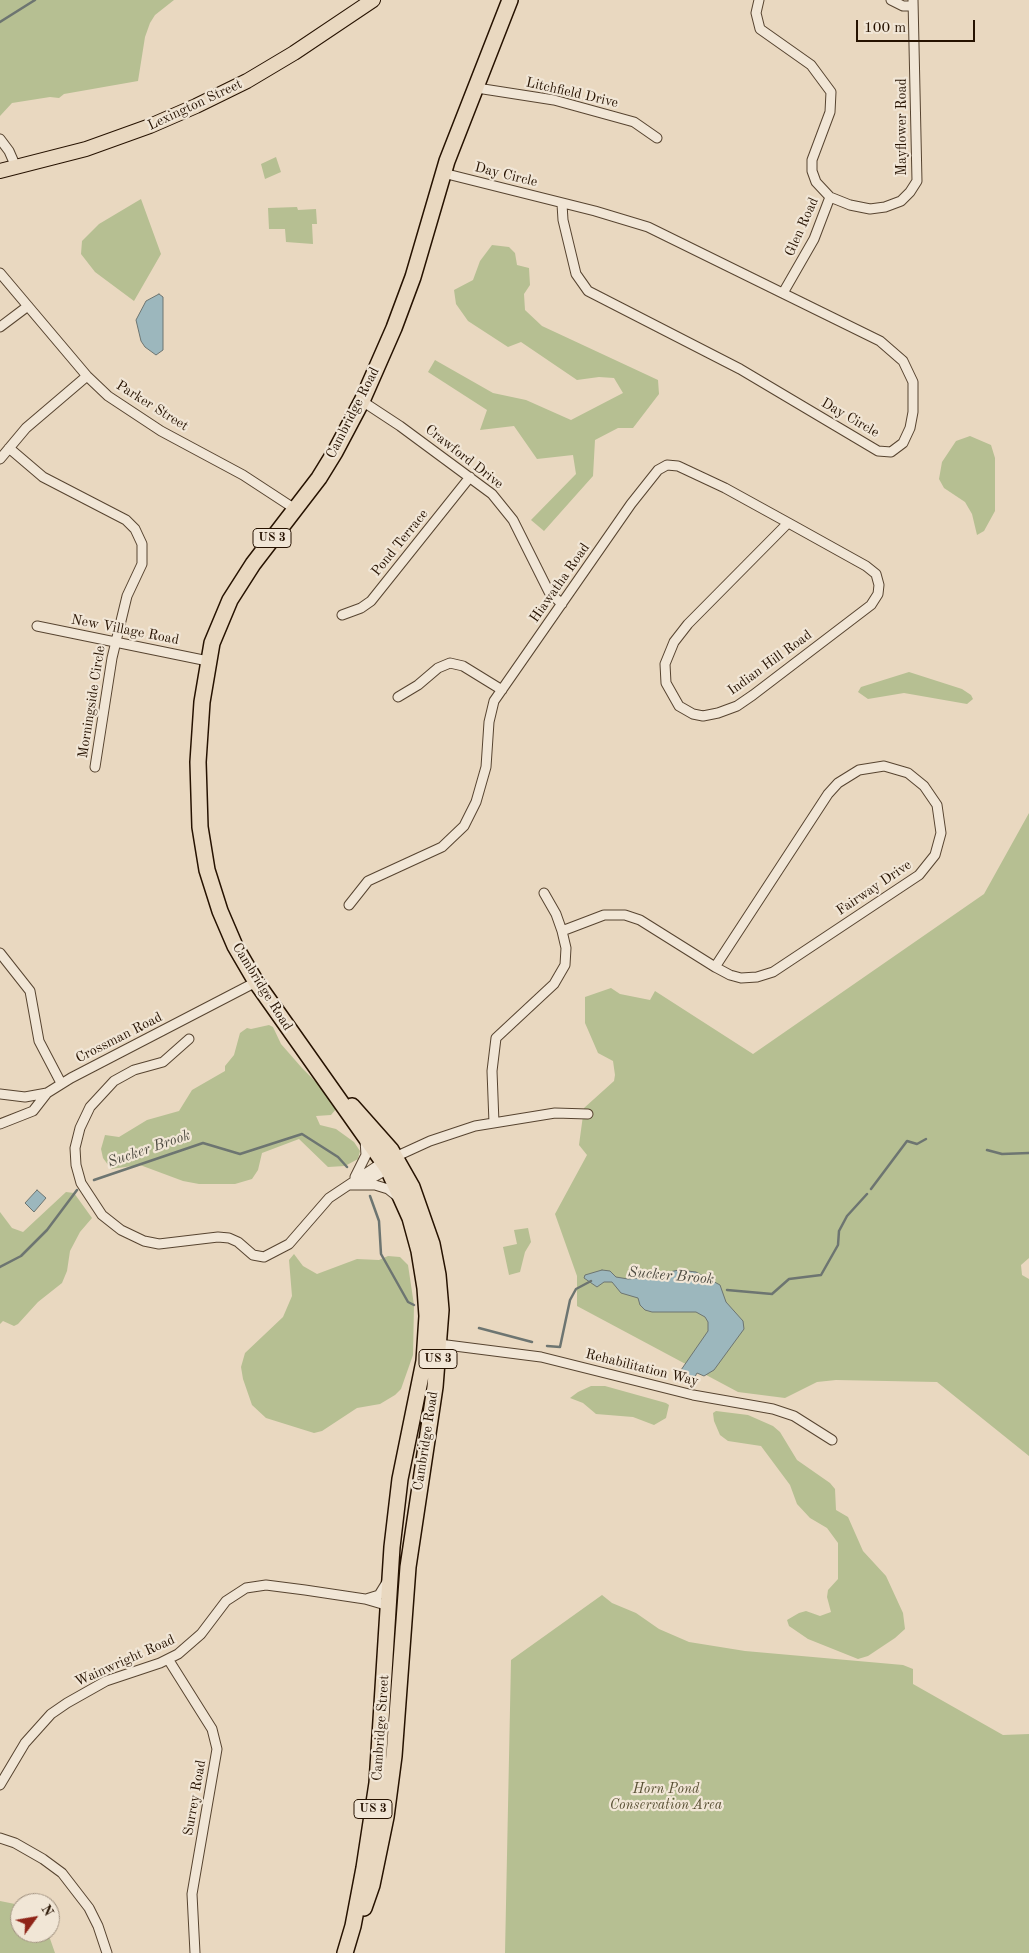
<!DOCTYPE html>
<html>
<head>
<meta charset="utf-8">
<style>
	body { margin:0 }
	#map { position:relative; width:1029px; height:1953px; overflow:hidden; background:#e9d8c0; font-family:"Old Standard TT",serif }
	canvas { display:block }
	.north { position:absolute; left:10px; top:1893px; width:50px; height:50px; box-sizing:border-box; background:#f1e6d6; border:1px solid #a09180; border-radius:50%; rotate:58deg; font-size:14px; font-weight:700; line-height:20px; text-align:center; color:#261200 }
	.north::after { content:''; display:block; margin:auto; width:18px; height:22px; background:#8f2418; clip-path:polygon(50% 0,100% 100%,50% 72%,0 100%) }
	.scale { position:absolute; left:856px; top:20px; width:119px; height:22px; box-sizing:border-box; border:2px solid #261200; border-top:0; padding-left:6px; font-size:15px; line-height:18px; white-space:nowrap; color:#261200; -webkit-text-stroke:4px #f1e6d6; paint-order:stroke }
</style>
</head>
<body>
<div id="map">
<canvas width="1029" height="1953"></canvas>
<div class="north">N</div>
<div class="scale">100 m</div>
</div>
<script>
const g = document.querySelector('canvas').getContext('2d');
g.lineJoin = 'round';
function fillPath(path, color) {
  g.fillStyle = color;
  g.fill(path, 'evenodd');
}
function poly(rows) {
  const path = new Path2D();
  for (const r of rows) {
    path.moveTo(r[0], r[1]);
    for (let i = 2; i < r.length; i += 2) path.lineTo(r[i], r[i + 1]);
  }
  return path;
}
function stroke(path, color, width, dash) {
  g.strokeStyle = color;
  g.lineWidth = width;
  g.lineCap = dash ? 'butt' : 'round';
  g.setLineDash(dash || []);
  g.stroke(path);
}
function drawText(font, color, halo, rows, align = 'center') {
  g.font = font + ' "Old Standard TT",serif';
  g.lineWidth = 4.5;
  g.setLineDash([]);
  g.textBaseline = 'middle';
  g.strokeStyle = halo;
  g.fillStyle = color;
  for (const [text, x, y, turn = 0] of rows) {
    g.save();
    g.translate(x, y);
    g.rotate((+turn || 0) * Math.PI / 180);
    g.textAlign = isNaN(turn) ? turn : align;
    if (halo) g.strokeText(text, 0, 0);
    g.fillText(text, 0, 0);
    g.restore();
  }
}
fillPath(poly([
	[0,0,174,0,155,15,150,23,145,37,138,81,64,94,59,98,50,97,12,103,0,116],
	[276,157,281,172,265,179,261,164],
	[141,199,161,254,134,301,95,272,81,254,82,241,99,224],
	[297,207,298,210,316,209,317,224,312,224,313,244,286,242,285,229,269,229,268,208],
	[492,245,509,247,515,253,517,265,529,268,530,285,524,294,525,310,542,326,658,380,659,394,633,428,618,428,595,440,593,476,544,531,531,520,576,474,573,455,537,459,514,426,480,430,487,410,428,372,435,360,493,393,526,400,571,420,623,393,614,378,599,377,577,380,521,342,508,347,468,321,456,304,454,290,473,280,480,261],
	[970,436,991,445,995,458,995,511,984,531,977,535,972,514,965,502,944,488,939,479,942,462,956,441],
	[909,672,962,689,971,695,973,699,967,704,904,693,868,699,858,692,861,687],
	[1029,813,1029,1258,1021,1265,1022,1275,1029,1279,1029,1456,937,1382,836,1380,817,1382,785,1398,738,1392,577,1306,577,1276,555,1214,587,1155,579,1145,584,1108,614,1081,615,1075,613,1061,598,1053,585,1023,585,997,611,988,620,994,650,1000,655,991,753,1054,984,894],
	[269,1025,273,1027,281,1044,302,1068,327,1093,335,1105,336,1109,331,1115,316,1116,320,1125,336,1129,354,1142,360,1151,358,1159,345,1166,328,1167,299,1139,262,1153,258,1170,252,1179,235,1184,199,1184,183,1181,140,1165,111,1169,103,1158,101,1149,105,1135,119,1137,147,1120,179,1111,192,1090,225,1071,225,1066,234,1055,240,1033,247,1028,251,1029],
	[66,1192,74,1193,92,1218,80,1232,70,1251,67,1271,62,1283,38,1302,18,1324,14,1326,3,1321,0,1324,0,1212,12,1228,23,1232],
	[528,1228,531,1242,525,1252,520,1272,509,1275,503,1247,517,1244,514,1230],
	[294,1254,303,1266,317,1274,357,1259,379,1260,388,1256,400,1257,408,1265,414,1305,413,1355,401,1389,395,1395,380,1404,357,1408,322,1431,314,1433,266,1418,252,1405,243,1379,241,1367,245,1353,283,1317,292,1296,289,1260],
	[591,1386,605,1386,666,1403,669,1405,666,1418,654,1425,633,1417,596,1414,583,1403,570,1398,578,1392],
	[716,1411,748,1415,773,1426,780,1432,797,1460,830,1483,835,1489,836,1510,848,1517,863,1551,886,1576,903,1613,905,1629,895,1638,868,1656,858,1659,808,1639,789,1626,787,1620,799,1613,806,1611,820,1616,831,1612,827,1597,828,1590,838,1579,838,1543,827,1528,810,1518,797,1504,790,1485,761,1446,728,1441,720,1435,714,1421,713,1413],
	[602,1595,612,1603,636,1613,659,1629,689,1642,745,1651,903,1665,913,1669,913,1684,1003,1735,1029,1734,1029,1953,505,1953,511,1660],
	[0,1901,20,1905,20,1933,48,1933,55,1953,0,1953]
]), '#b6bf92');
const water = poly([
	[159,294,163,297,163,350,156,355,145,347,141,341,136,320,146,301,159,294],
	[37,1190,46,1198,34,1212,25,1203,37,1190],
	[602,1270,610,1271,616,1277,628,1279,640,1278,643,1273,664,1273,679,1270,696,1272,720,1285,726,1302,743,1321,744,1329,714,1370,704,1376,697,1373,692,1382,681,1370,708,1331,708,1322,705,1317,696,1312,652,1312,645,1310,640,1305,638,1298,621,1293,612,1282,604,1282,597,1287,584,1278,585,1275,602,1270]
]);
fillPath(water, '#9cb7bd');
stroke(water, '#6d7571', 1);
stroke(poly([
	[0,22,35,0],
	[987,1150,1002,1154,1029,1153],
	[94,1180,203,1143,240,1154,302,1134,338,1157,347,1167],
	[871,1189,907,1141,917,1144,926,1139],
	[370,1196,379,1221,381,1254,408,1302,414,1305],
	[0,1267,21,1256,47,1230,77,1190],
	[727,1290,772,1294,789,1279,821,1275,838,1245,839,1231,847,1216,867,1194],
	[479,1328,532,1342],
	[547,1346,560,1347,570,1300,576,1289,591,1281]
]), '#6d7571', 2.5);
const minor = poly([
	[759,0,756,13,760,29,811,65,831,92,830,112,812,160,812,171,816,182,830,197,850,205,870,209,885,207,901,201,910,192,917,181,913,0],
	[891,0,903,6,913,6],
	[477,88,554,100,634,122,657,138],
	[0,139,9,151,16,167],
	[443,173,595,211,648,227,880,341,903,361,913,382,913,412,910,428,903,443,891,452,878,451,740,369,588,291,576,274,563,220,562,204],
	[0,273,87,376,108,396,161,431,243,475,295,509],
	[783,293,814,239,830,197],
	[0,327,28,306],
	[362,401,400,426,492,494,513,520,549,592,562,604],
	[9,448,43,477,126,520,135,529,142,544,142,564,127,596,112,658,95,767],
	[0,459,26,428,87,376],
	[342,615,361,608,371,601,470,477],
	[37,626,208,661],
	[398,697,418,685,438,668,450,663,463,666,502,690],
	[349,905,368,881,442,847,464,826,476,802,486,767,489,722,494,701,631,504,658,470,667,465,678,466,725,488,794,526,866,566,876,574,879,585,878,594,871,605,753,695,737,706,718,713,703,716,693,714,679,706,666,683,665,664,674,642,688,624,788,523],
	[562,931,604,915,625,915,640,920,715,967,828,794,838,783,859,770,884,766,908,773,924,786,937,805,941,833,935,855,919,875,773,972,757,977,741,978,730,975,715,967],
	[0,953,30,991,39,1041,61,1083],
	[189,1039,163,1062,134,1070,114,1081,90,1107,80,1128,75,1148,76,1165,81,1183,102,1215,121,1230,144,1241,159,1244,218,1237,229,1238,238,1242,253,1255,264,1257,289,1244,329,1198,383,1162],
	[0,1094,25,1097,47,1093],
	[494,1123,492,1071,496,1038,554,984,565,965,566,948,562,931,556,914,544,893],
	[0,1124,33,1111,47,1093,71,1078,256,982],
	[395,1157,430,1141,475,1126,555,1113,588,1114],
	[355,1177,366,1155,365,1140],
	[363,1183,388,1169],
	[350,1185,375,1185,388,1189,398,1197],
	[439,1344,541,1357,693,1395,773,1409,794,1416,832,1440],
	[366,1599,379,1595,387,1582],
	[168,1659,212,1729,217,1749,192,1894,195,1953],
	[0,1785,25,1743,51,1714,67,1703,106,1681,160,1663,178,1654,201,1634,226,1601,246,1588,266,1585,305,1590,365,1599,389,1606],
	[0,1838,15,1843,43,1859,62,1873,89,1908,98,1926,107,1953]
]);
const primary = poly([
	[0,171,86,149,150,126,196,106,247,81,294,53,373,0]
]);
const trunk = poly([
	[352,1106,391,1150,412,1187,432,1244,438,1275,441,1310,435,1387,408,1567,394,1756,386,1817,372,1885,364,1908],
	[345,1953,353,1926,364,1868,377,1783,392,1547,400,1479,424,1361,427,1316,425,1288,419,1251,410,1218,388,1169,256,982,235,946,220,911,207,870,200,827,198,762,202,702,212,643,230,600,253,564,319,478,335,452,362,401,394,328,413,277,447,161,510,0]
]);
stroke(minor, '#574430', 11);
stroke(primary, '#261200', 16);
stroke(trunk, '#261200', 18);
stroke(minor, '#f1e6d6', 9);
stroke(primary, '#e9d8c0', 14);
stroke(trunk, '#e9d8c0', 15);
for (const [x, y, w] of [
	[272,538,38],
	[438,1359,38],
	[373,1809,38]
]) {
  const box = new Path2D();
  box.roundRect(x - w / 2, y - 9.5, w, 19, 4);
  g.fillStyle = '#f1e6d6';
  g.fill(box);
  stroke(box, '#261200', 1);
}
drawText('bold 12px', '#261200', null, [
	["US 3",272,538],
	["US 3",438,1359],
	["US 3",373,1809]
]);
drawText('14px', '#261200', '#f1e6d6', [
	["Litchfield Drive",572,93,13],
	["Lexington Street",195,105,-25],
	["Mayflower Road",902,127,-90],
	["Day Circle",506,175,14],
	["Glen Road",802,227,-66],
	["Parker Street",152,406,32],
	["Cambridge Road",353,413,-63],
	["Day Circle",850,418,30],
	["Crawford Drive",464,457,38],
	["Pond Terrace",400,543,-51],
	["Hiawatha Road",560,583,-55],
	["New Village Road",125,630,11],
	["Indian Hill Road",770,663,-36],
	["Morningside Circle",92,702,-81],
	["Fairway Drive",874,888,-34],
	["Cambridge Road",262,987,58],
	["Crossman Road",119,1038,-27],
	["Rehabilitation Way",642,1368,14],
	["Cambridge Road",426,1441,-81],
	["Wainwright Road",125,1661,-24],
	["Cambridge Street",381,1728,-86],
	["Surrey Road",195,1798,-80]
]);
drawText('italic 14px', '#584f33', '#f1e6d6', [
	["Horn Pond",666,1789],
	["Conservation Area",666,1805]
]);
drawText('italic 15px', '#4f4c42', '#f1e6d6', [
	["Sucker Brook",149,1149,-19],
	["Sucker Brook",671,1276,5]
]);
</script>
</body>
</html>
